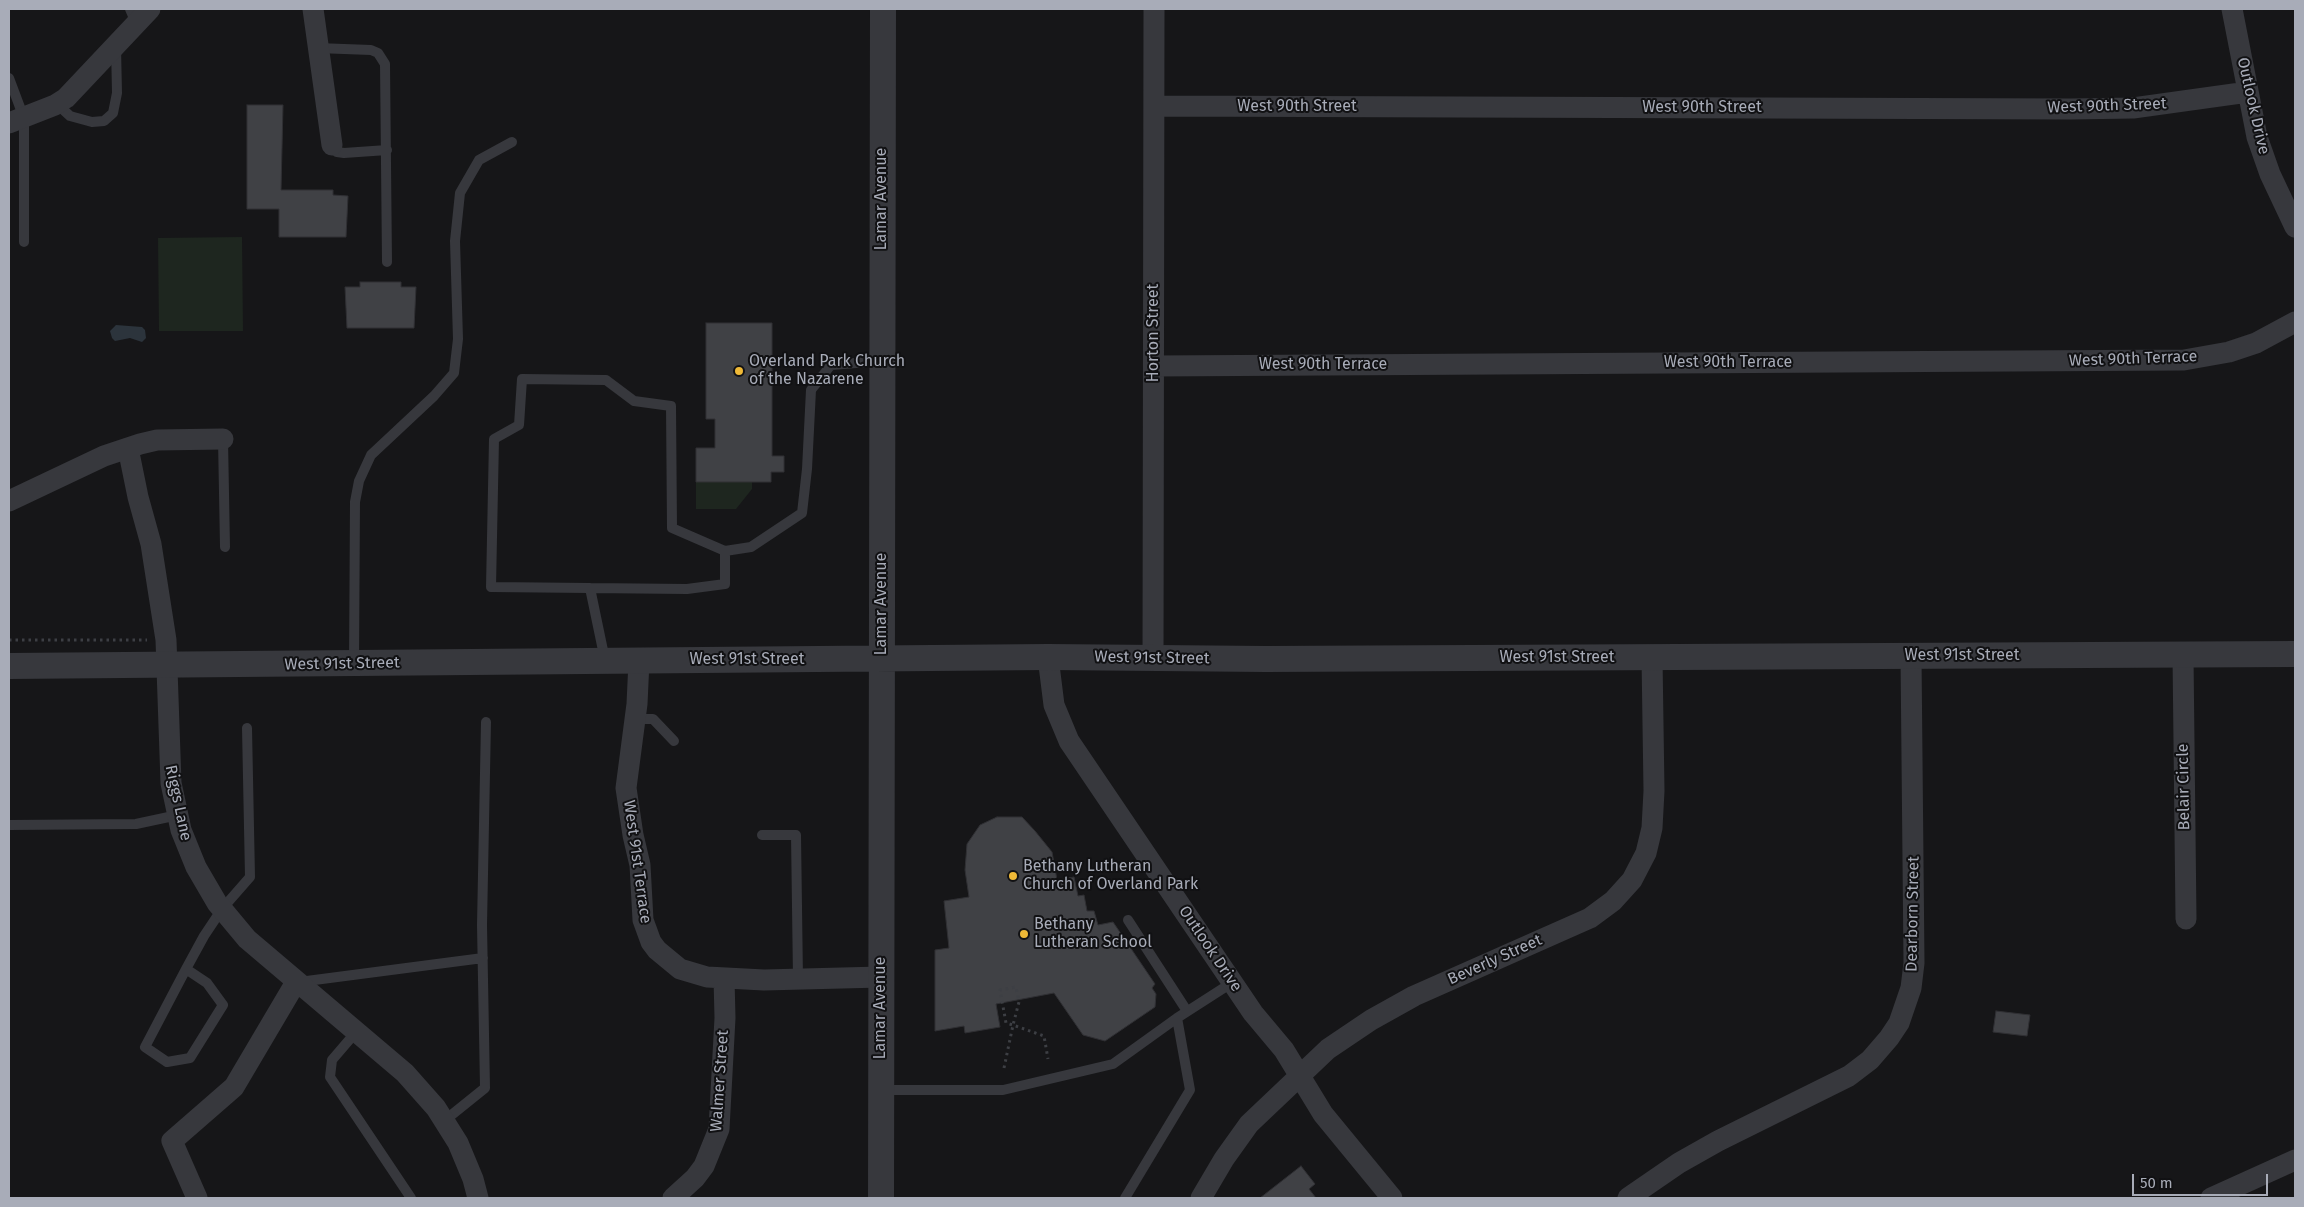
<!DOCTYPE html>
<html>
<head>
<meta charset="utf-8">
<style>
	body { margin:0 }
	#map { position:relative; width:2304px; height:1207px; overflow:hidden; background:#161618; font-family:"Fira Sans",sans-serif }
	canvas { display:block }
	.frame { position:absolute; inset:0; border:10px solid #a8acb8; pointer-events:none }
	.scale { position:absolute; left:2132px; top:1174px; width:136px; height:22px; box-sizing:border-box; border:2px solid #a8acb8; border-top:0; padding-left:6px; font-size:15px; line-height:18px; white-space:nowrap; color:#a8acb8; -webkit-text-stroke:4px #111113; paint-order:stroke }
</style>
</head>
<body>
<div id="map">
<canvas width="2304" height="1207"></canvas>
<div class="frame"></div>
<div class="scale">50 m</div>
</div>
<script>
const g = document.querySelector('canvas').getContext('2d');
g.lineJoin = 'round';
function fillPath(path, color) {
  g.fillStyle = color;
  g.fill(path, 'evenodd');
}
function poly(rows) {
  const path = new Path2D();
  for (const r of rows) {
    path.moveTo(r[0], r[1]);
    for (let i = 2; i < r.length; i += 2) path.lineTo(r[i], r[i + 1]);
  }
  return path;
}
function stroke(path, color, width, dash) {
  g.strokeStyle = color;
  g.lineWidth = width;
  g.lineCap = dash ? 'butt' : 'round';
  g.setLineDash(dash || []);
  g.stroke(path);
}
function drawText(font, color, halo, rows, align = 'center') {
  g.font = font + ' "Fira Sans",sans-serif';
  g.lineWidth = 4;
  g.setLineDash([]);
  g.textBaseline = 'middle';
  g.strokeStyle = halo;
  g.fillStyle = color;
  for (const [text, x, y, turn = 0] of rows) {
    g.save();
    g.translate(x, y);
    g.rotate((+turn || 0) * Math.PI / 180);
    g.textAlign = isNaN(turn) ? turn : align;
    if (halo) g.strokeText(text, 0, 0);
    g.fillText(text, 0, 0);
    g.restore();
  }
}
fillPath(poly([
	[242,237,243,331,159,331,158,238],
	[696,482,752,482,752,489,736,509,696,509]
]), '#1e261f');
fillPath(poly([
	[116,325,142,327,145,330,146,338,142,342,130,338,115,341,112,338,110,331]
]), '#2c343c');
const building = poly([
	[247,105,283,105,281,190,333,190,333,195,348,196,346,237,279,237,279,209,247,209,247,105],
	[360,282,401,282,401,287,416,287,414,328,347,328,345,287,360,287,360,282],
	[706,323,772,323,772,456,784,456,784,472,771,472,771,482,696,482,696,448,715,448,715,419,706,419,706,323],
	[997,817,1022,817,1035,831,1052,852,1057,880,1074,877,1078,896,1084,895,1087,911,1094,911,1098,925,1113,922,1155,984,1152,988,1156,994,1155,1007,1105,1041,1083,1035,1054,993,996,1004,1000,1027,965,1033,964,1026,935,1031,935,950,949,948,944,901,969,897,965,870,967,844,980,825,997,817],
	[1996,1011,2030,1015,2027,1036,1993,1032,1996,1011],
	[1301,1166,1315,1184,1309,1189,1316,1198,1260,1198,1301,1166]
]);
fillPath(building, '#404145');
stroke(building, '#303034', 1);
stroke(poly([
	[9,640,147,640],
	[1004,1068,1013,1025,1019,1002,1016,987,1000,990,1006,1023,1013,1025,1044,1036,1048,1059]
]), '#3d3f44', 3, [2.5, 4]);
stroke(poly([
	[130,9,136,23],
	[317,48,371,50,378,53,385,64,387,262],
	[9,78,24,118,24,242],
	[57,104,70,116,92,122,104,121,113,113,117,93,116,47],
	[332,145,337,152,344,153,387,150],
	[223,439,225,547],
	[725,551,672,528,671,406,634,401,606,380,522,379,519,425,494,439,491,587,687,589,725,584,725,551,751,547,802,513,807,469,811,390,831,365,881,361],
	[590,588,605,660],
	[354,663,355,502,359,481,371,455,434,396,454,373,458,339,455,241,460,193,479,160,512,142],
	[635,719,653,719,674,741],
	[9,825,136,824,178,815],
	[762,835,796,835,798,979],
	[1128,920,1187,1011],
	[186,969,207,983,223,1005,190,1058,167,1062,145,1047,186,969,204,936,222,909,250,877,247,728],
	[299,982,483,958],
	[356,1032,332,1060,330,1077,411,1198],
	[882,1090,1003,1090,1113,1064,1177,1018],
	[444,1121,485,1088,482,925,486,722],
	[1125,1198,1190,1090,1177,1018,1233,982]
]), '#37383d', 10);
stroke(poly([
	[313,9,332,145],
	[2232,9,2257,137,2270,174,2295,227],
	[1154,106,2071,109,2133,108,2248,92],
	[9,123,55,105,66,98,150,9],
	[1154,366,2184,360,2229,352,2256,343,2295,322],
	[128,448,138,497,151,544,166,640,171,783,181,830,196,867,217,903,247,939,405,1073,436,1108,458,1143,473,1179,478,1198],
	[9,501,104,456,140,444,157,440,223,439],
	[2183,655,2186,919],
	[1048,657,1054,705,1069,741,1253,1013,1284,1050,1323,1114,1392,1198],
	[1153,658,1154,9],
	[639,661,637,704,626,788,633,835,640,865,643,920,651,942,657,950,680,969,707,977,764,980,881,977],
	[197,1198,172,1141,234,1087,296,982],
	[673,1198,695,1178,704,1166,719,1129,725,1018,724,978],
	[1201,1198,1224,1159,1249,1124,1328,1049,1371,1020,1414,996,1590,918,1613,901,1632,880,1646,853,1652,828,1654,791,1652,657],
	[1628,1198,1679,1163,1718,1141,1849,1076,1870,1060,1889,1038,1899,1023,1911,988,1914,963,1911,656],
	[2211,1198,2295,1160]
]), '#37383d', 21);
stroke(poly([
	[9,666,1048,657,1266,659,2295,654],
	[881,1198,883,9]
]), '#37383d', 26);
for (const [x, y, r, color] of [
	[739,371,5,"#efb937"],
	[1013,876,5,"#efb937"],
	[1024,934,5,"#efb937"]
]) {
  const dot = new Path2D();
  dot.arc(x, y, r, 0, 2 * Math.PI);
  g.fillStyle = color;
  g.fill(dot);
  stroke(dot, '#111113', 2);
}
drawText('16px', '#a8acb8', '#111113', [
	["West 90th Street",2107,106,-2],
	["Outlook Drive",2253,106,77],
	["West 90th Street",1297,107],
	["West 90th Street",1702,108],
	["Lamar Avenue",882,199,-90],
	["Horton Street",1154,333,-90],
	["West 90th Terrace",2133,359,-2],
	["West 90th Terrace",1728,363],
	["West 90th Terrace",1323,365],
	["Lamar Avenue",882,604,-90],
	["West 91st Street",1962,656],
	["West 91st Street",1152,658,1],
	["West 91st Street",1557,658],
	["West 91st Street",747,660],
	["West 91st Street",342,664,-1],
	["Belair Circle",2184,787,-91],
	["Riggs Lane",178,803,78],
	["West 91st Terrace",637,862,82],
	["Dearborn Street",1913,914,-89],
	["Outlook Drive",1210,949,56],
	["Beverly Street",1495,960,-24],
	["Lamar Avenue",881,1008,-90],
	["Walmer Street",720,1081,-86]
]);
drawText('16px', '#a8acb8', '#111113', [
	["Overland Park Church",749,362],
	["of the Nazarene",749,380],
	["Bethany Lutheran",1023,867],
	["Church of Overland Park",1023,885],
	["Bethany",1034,925],
	["Lutheran School",1034,943]
], 'left');
</script>
</body>
</html>
